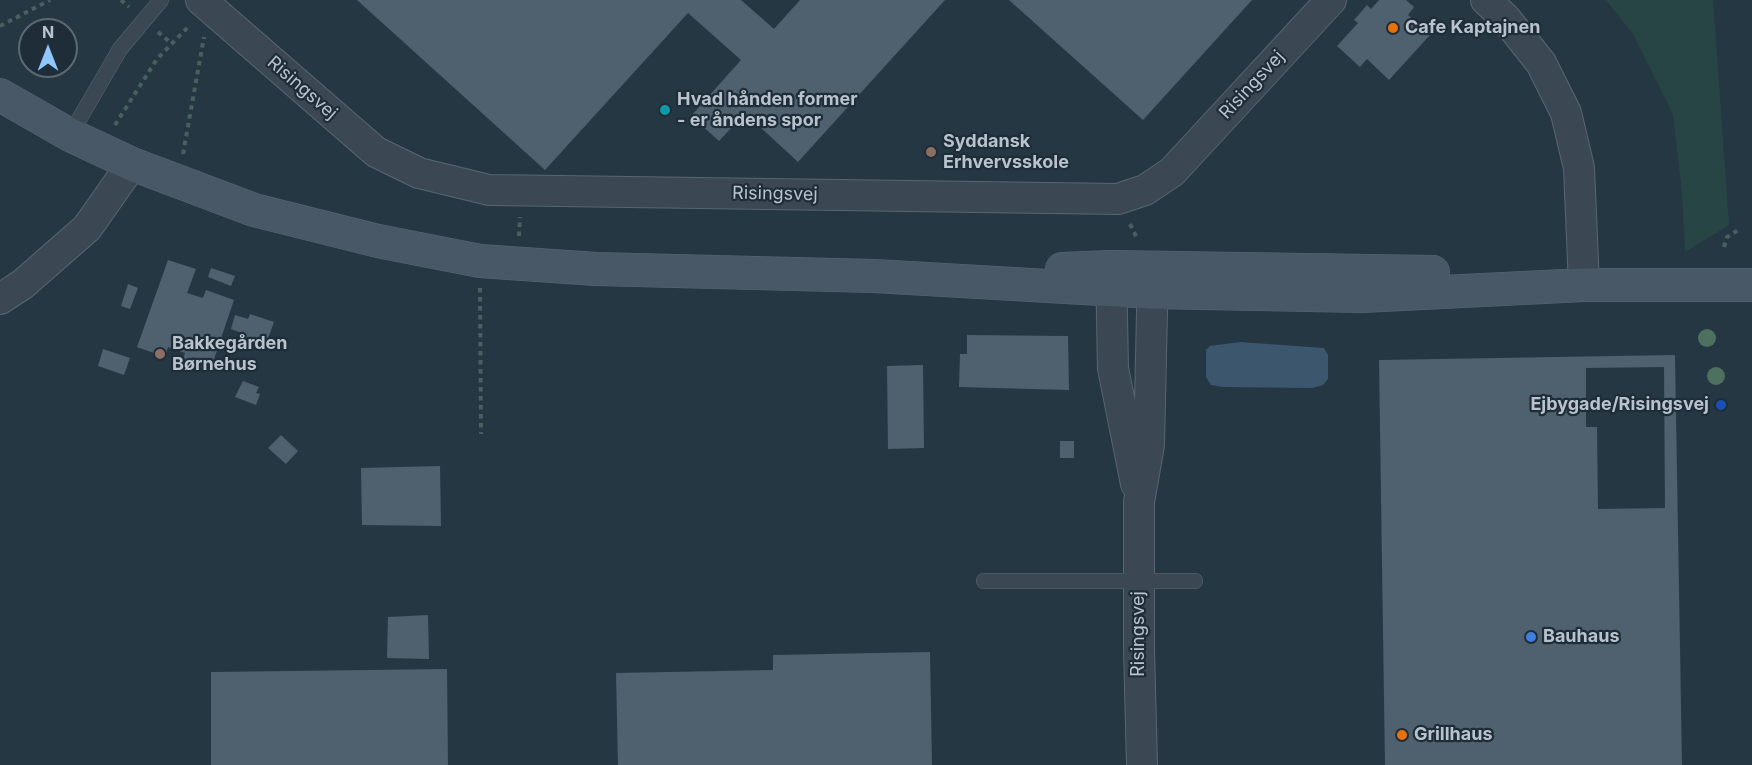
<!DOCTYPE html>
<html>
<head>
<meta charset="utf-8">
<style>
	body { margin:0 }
	#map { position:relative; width:1752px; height:765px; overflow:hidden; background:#263744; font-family:Inter,sans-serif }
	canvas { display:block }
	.north { position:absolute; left:18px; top:18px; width:60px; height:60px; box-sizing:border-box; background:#1f2d39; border:2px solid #5c6974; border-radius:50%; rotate:0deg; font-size:16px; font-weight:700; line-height:24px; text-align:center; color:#b8c3cd }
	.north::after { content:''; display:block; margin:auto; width:21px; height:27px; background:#8fc6fb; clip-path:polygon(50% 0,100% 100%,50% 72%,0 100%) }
</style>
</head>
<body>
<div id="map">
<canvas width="1752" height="765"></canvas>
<div class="north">N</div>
</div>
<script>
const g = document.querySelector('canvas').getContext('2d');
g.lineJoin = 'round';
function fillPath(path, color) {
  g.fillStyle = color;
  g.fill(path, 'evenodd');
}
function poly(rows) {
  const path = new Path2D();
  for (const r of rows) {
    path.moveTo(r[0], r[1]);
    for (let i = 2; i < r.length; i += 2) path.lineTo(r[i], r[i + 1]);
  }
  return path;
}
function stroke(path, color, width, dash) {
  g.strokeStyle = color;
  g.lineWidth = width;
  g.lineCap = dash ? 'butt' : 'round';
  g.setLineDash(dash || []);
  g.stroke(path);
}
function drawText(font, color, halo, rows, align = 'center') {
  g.font = font + ' Inter,sans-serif';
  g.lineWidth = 4.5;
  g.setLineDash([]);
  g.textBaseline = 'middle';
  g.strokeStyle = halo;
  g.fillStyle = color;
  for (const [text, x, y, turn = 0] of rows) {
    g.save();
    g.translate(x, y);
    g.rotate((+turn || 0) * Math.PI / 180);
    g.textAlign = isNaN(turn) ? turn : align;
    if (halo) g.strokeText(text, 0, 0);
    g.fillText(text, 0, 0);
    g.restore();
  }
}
fillPath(poly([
	[1606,0,1713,0,1729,225,1685,252,1682,193,1673,114,1633,34]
]), '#284545');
fillPath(poly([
	[1240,342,1324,348,1328,355,1328,379,1323,385,1312,388,1223,387,1211,385,1206,377,1206,350,1210,346]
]), '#3c566d');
fillPath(poly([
	[357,0,741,0,774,29,800,0,945,0,798,162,745,113,719,141,691,116,741,60,688,13,545,170],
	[1009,0,1252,0,1143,120],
	[1379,0,1406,0,1414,7,1408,15,1430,35,1389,80,1367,59,1360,67,1337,46,1358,23,1354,20,1367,5,1371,9],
	[168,260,196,269,187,293,203,298,206,290,234,300,210,371,182,361,185,353,168,347,165,357,137,347],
	[211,268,235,276,231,286,208,277],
	[128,284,138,288,130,309,121,306],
	[250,314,274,322,265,347,240,338,242,333,231,329,235,315,248,319],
	[967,335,1068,336,1069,390,959,387,960,354,967,354],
	[103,349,130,358,124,375,98,366],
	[1675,355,1682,765,1385,765,1379,360],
	[1664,367,1665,508,1598,509,1597,427,1586,427,1586,368],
	[923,365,924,448,888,449,887,366],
	[243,381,259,387,256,393,260,394,256,405,235,397],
	[281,435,298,451,286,464,268,448],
	[1060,441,1074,441,1074,458,1060,458],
	[440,466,441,526,362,525,361,468],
	[428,615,429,659,387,658,388,617],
	[930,652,932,765,618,765,616,673,773,670,773,655],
	[447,669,448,765,211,765,211,672]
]), '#4f606f');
const lane = poly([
	[70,135,120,49,161,0],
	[984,581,1195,581]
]);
const street = poly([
	[201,0,376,152,419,173,489,190,1118,199,1145,190,1172,172,1331,0],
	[1486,0,1506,19,1541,63,1566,113,1579,168,1584,285],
	[1111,267,1113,368,1136,484],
	[0,299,23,284,87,228,132,164],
	[1142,765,1139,650,1139,502,1149,445,1153,268]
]);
const secondary = poly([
	[0,95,70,135,132,164,254,210,378,241,480,261,596,269,874,276,1153,292,1362,296,1584,285,1752,285],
	[1062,269,1111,267,1433,272]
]);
stroke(lane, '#596671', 16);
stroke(street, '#596671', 32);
stroke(secondary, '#596671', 34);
stroke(poly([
	[121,0,129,7],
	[0,26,50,0],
	[158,32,171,43],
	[115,125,157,59,189,26],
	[183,154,204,37],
	[1130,224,1137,238],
	[519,236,520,217],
	[1724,247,1727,237,1740,229],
	[480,288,481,434]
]), '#476161', 4, [4.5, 4.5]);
stroke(lane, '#3b4854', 15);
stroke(street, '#3b4854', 30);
stroke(secondary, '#495867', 33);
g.fillStyle = '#4e705e';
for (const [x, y] of [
	[1707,338],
	[1716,376]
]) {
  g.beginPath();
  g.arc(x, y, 9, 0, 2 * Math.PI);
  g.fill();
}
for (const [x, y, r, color] of [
	[1393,28,6,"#e8710a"],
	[665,110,6,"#0f9aa8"],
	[931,152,6,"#8d6e63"],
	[160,354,6,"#8d6e63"],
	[1721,405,6,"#1a4fb4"],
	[1531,637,6,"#3f7fe0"],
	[1402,735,6,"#e8710a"]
]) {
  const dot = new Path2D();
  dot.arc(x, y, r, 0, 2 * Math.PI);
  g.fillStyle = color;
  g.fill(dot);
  stroke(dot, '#1f2d39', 2);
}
drawText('bold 18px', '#b8c3cd', '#1f2d39', [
	["Cafe Kaptajnen",1405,28],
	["Hvad hånden former",677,100],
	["- er åndens spor",677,121],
	["Syddansk",943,142],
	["Erhvervsskole",943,163],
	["Bakkegården",172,344],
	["Børnehus",172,365],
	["Ejbygade/Risingsvej",1709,405,"right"],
	["Bauhaus",1543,637],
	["Grillhaus",1414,735]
], 'left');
drawText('18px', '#b8c3cd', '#1f2d39', [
	["Risingsvej",1252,85,-47],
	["Risingsvej",302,88,41],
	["Risingsvej",775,194,1],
	["Risingsvej",1139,634,-90]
]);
</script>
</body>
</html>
